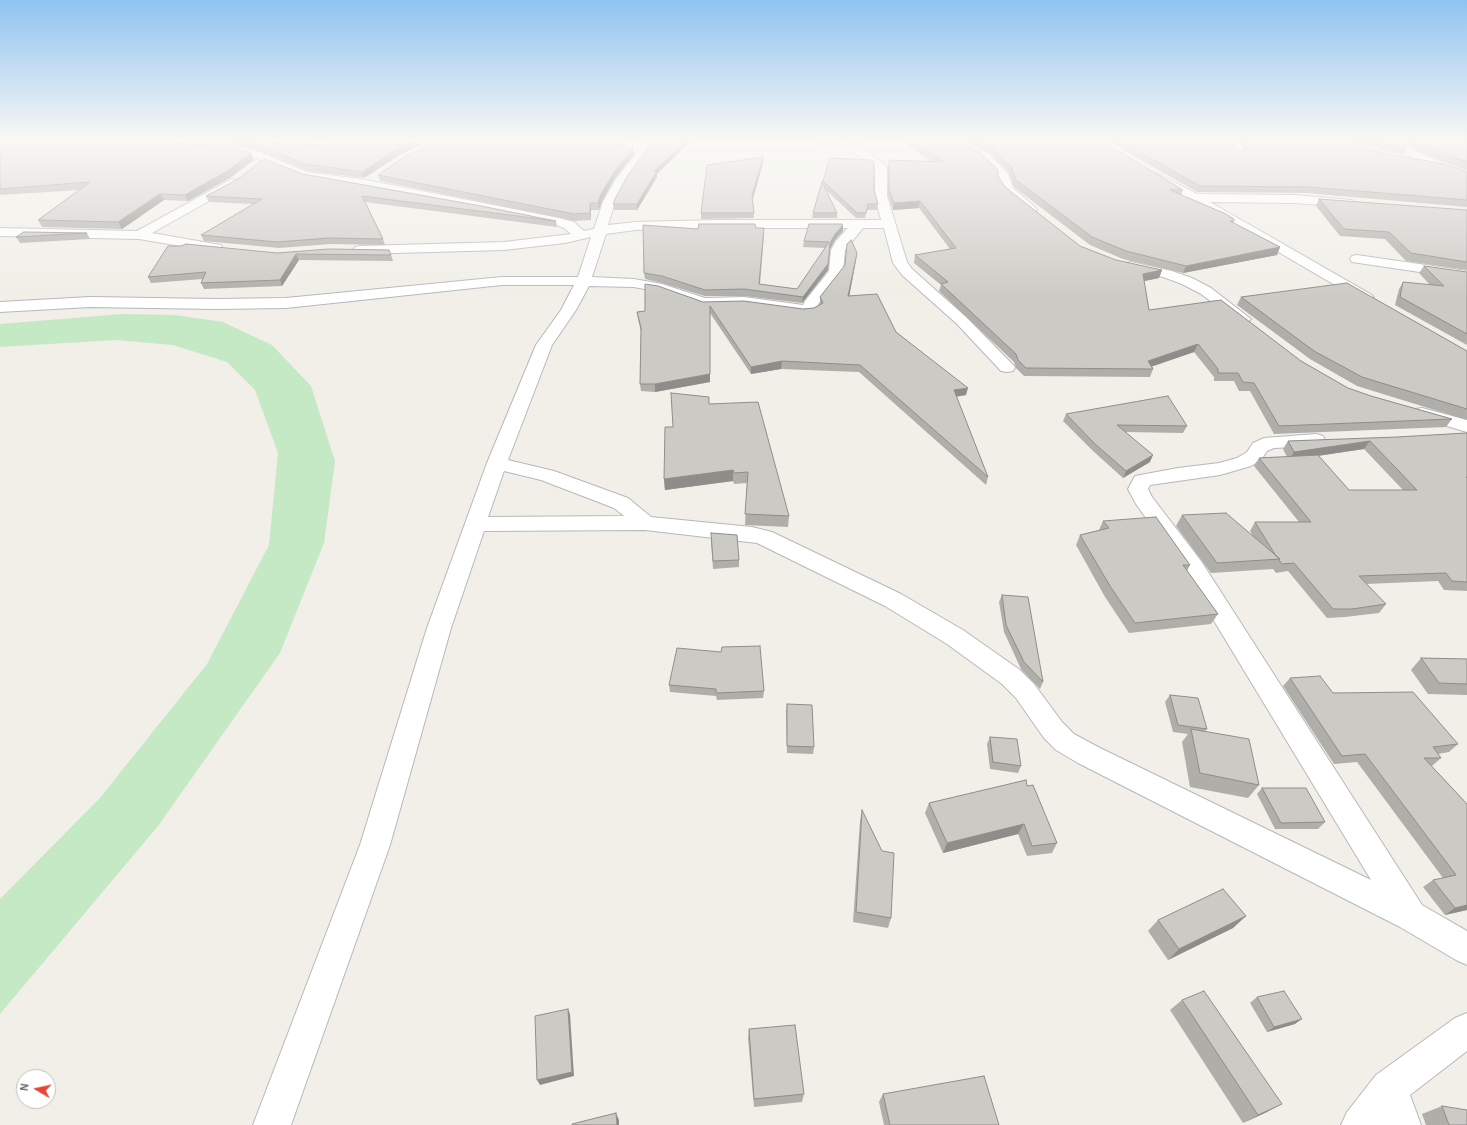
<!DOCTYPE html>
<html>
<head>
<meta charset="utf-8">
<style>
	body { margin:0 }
	#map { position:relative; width:1467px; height:1125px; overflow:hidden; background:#f1efe8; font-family:Karla,sans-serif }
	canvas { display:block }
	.north { position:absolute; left:16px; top:1069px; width:40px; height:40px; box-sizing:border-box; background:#fff; border:1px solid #bfc1c3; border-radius:50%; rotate:279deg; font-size:11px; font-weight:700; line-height:16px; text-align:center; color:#5f6368 }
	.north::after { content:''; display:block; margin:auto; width:14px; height:18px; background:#ea4335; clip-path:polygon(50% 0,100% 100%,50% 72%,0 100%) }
</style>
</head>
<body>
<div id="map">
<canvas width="1467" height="1125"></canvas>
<div class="north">N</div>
</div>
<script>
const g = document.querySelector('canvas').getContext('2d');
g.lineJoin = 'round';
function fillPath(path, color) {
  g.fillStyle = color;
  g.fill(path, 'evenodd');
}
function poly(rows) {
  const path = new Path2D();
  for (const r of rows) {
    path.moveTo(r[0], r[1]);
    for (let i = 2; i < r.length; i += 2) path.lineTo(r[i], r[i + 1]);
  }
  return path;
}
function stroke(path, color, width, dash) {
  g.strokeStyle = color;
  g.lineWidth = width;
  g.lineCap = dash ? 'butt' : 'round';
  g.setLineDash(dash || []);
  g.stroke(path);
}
fillPath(poly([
	[122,314,175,315,223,322,272,345,311,386,335,461,324,543,280,653,158,826,0,1014,0,899,99,799,207,664,269,545,278,453,255,390,227,362,173,345,115,340,0,347,0,324]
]), '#c5e8c5');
const minor = poly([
	[450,140,467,140,466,142,427,151,422,148,423,146,450,140],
	[647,140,657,140,627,180,615,202,608,225,635,222,719,220,881,220,875,196,875,167,855,153,851,149,819,143,814,140,835,140,846,141,845,140,855,140,863,149,887,166,887,196,907,262,912,269,967,318,1015,367,1013,371,1007,372,1001,371,957,324,902,275,893,263,884,228,863,228,845,250,843,271,818,304,821,309,818,312,813,314,803,315,744,307,703,308,659,292,634,287,589,286,576,310,552,345,508,460,554,471,628,498,651,517,752,527,772,532,901,594,963,630,1020,670,1034,684,1062,722,1074,734,1098,747,1371,880,1185,573,1136,504,1128,489,1135,476,1178,468,1219,463,1237,458,1247,452,1253,443,1264,438,1316,434,1323,436,1325,440,1323,444,1316,446,1274,448,1267,451,1261,460,1251,466,1220,475,1150,485,1148,489,1152,497,1201,561,1422,905,1467,931,1467,965,1456,960,1400,927,1078,763,1056,750,1044,738,1016,698,1002,684,947,644,885,606,757,543,645,530,484,531,451,628,390,845,291,1125,253,1125,360,845,427,628,487,463,536,345,561,310,574,285,502,285,286,308,216,309,90,307,0,312,0,302,90,297,216,299,286,298,502,277,578,277,591,237,565,243,504,250,360,254,355,253,353,250,355,247,360,246,504,242,571,234,564,228,556,225,483,210,366,188,305,178,251,156,210,149,205,146,210,143,233,146,259,152,307,172,366,180,559,218,574,222,584,231,594,229,603,202,616,179,647,140],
	[719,228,848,228,836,241,831,250,829,271,805,301,803,305,744,297,705,298,662,284,634,279,592,277,606,234,635,230,719,228],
	[504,471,541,480,614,508,624,516,488,517,504,471],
	[947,140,959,140,989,154,1008,174,1013,188,1035,207,1037,210,1035,213,1027,213,1004,193,998,182,998,177,981,158,948,142,947,140],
	[1229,140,1239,140,1245,153,1243,155,1235,155,1229,140],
	[1328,140,1355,140,1350,143,1331,145,1326,142,1328,140],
	[1383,140,1395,140,1423,155,1467,171,1467,178,1415,159,1383,140],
	[1156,173,1197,194,1295,195,1352,200,1354,203,1352,206,1348,207,1295,203,1210,202,1372,295,1374,298,1372,301,1367,302,1362,301,1152,178,1150,176,1152,174,1156,173],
	[232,179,236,180,238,183,236,186,152,233,221,245,223,248,221,251,216,252,139,239,0,236,0,228,137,231,232,179],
	[1357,255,1467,271,1467,279,1352,262,1350,259,1352,256,1357,255],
	[1131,262,1172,271,1192,278,1211,288,1251,319,1248,322,1243,324,1238,322,1201,294,1182,284,1163,277,1126,269,1124,266,1126,263,1131,262],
	[1422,408,1467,420,1467,432,1416,417,1413,413,1416,409,1422,408],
	[1467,1013,1467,1051,1410,1095,1421,1125,1341,1125,1347,1112,1376,1075,1455,1018,1467,1013]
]);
stroke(minor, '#b5b8bc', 2);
fillPath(minor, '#fff');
fillPath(poly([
	[0,140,254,160,230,178,188,201,164,200,122,229,42,227,38,220,80,190,0,195],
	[171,140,282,140,279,143,328,145,335,140,419,140,421,145,398,156,364,178,307,171,260,151,233,144],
	[907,140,954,140,998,176,1005,187,1080,246,1116,260,1162,270,1159,278,1144,281,1149,310,1301,361,1348,388,1371,396,1452,419,1446,427,1274,434,1250,391,1239,391,1234,381,1214,381,1214,377,1194,352,1152,366,1153,369,1150,377,1024,376,1016,368,1014,362,939,291,941,285,914,263,915,255,950,249,919,208,893,210,888,196,888,166,889,160,932,162,908,146],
	[961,140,1100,140,1183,190,1181,195,1234,219,1233,223,1280,247,1277,255,1183,273,1123,259,1090,245,1014,187,1009,173,990,153],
	[1106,140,1233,140,1237,150,1245,150,1240,140,1330,140,1393,155,1467,172,1467,207,1306,193,1197,192],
	[1338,140,1394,140,1407,148,1404,155],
	[1397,140,1467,140,1467,170,1424,154],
	[634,155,615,178,602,201,599,210,591,210,591,220,575,221,380,181,378,175],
	[763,157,763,163,753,199,754,213,754,218,701,219,701,213],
	[303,174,556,221,557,227,365,202,383,239,385,245,331,244,279,248,204,241,201,235,253,204,209,202,206,196],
	[657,174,657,177,637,210,614,210,613,204],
	[823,181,878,204,877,210,867,210,865,218,856,218,826,190,837,213,837,218,812,218,813,213],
	[1319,199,1467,210,1467,270,1406,261,1385,239,1340,236,1316,206],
	[756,228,764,234,760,284,797,289,825,248,803,247,804,241,843,231,835,240,830,249,828,270,802,303,744,296,705,296,662,283,645,279,644,273],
	[87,233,90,239,20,243,16,237],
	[277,253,391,255,393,261,299,260,282,286,204,289,201,283,203,279,151,283,148,277],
	[857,253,856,260,849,296,896,332,966,395,956,397,988,477,986,485,859,372,781,369,751,374,710,313,710,382,655,392,641,391,640,384,641,332,638,319,637,312,703,302,803,309,814,308,820,304,820,297],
	[1424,266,1467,272,1467,345,1395,305,1399,289,1403,282,1430,285,1419,273],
	[1241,297,1467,351,1467,420,1357,386,1310,359,1237,305],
	[709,404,789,516,788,527,745,525,747,483,734,484,733,481,665,490,664,479,673,427],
	[1066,414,1187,426,1183,433,1126,432,1150,462,1123,478,1093,451,1063,421],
	[1467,433,1467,591,1444,590,1438,581,1366,584,1386,604,1379,613,1345,617,1327,618,1288,571,1276,573,1273,569,1211,573,1176,526,1182,515,1253,536,1250,531,1255,522,1299,522,1254,466,1259,458,1287,457,1283,449,1288,441,1397,437],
	[1364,449,1403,490,1349,490,1318,456],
	[1103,521,1190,565,1187,571,1218,614,1211,624,1129,633,1105,597,1076,545,1080,535,1099,530],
	[711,540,739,560,739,567,713,569],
	[1002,595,1043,682,1040,689,1021,669,1004,632,999,602],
	[721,652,764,691,763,698,717,700,716,696,670,692,669,685],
	[1421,658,1467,659,1467,695,1428,694,1411,670],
	[1290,678,1333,693,1458,744,1449,752,1438,754,1441,758,1432,766,1431,766,1467,804,1467,910,1445,915,1423,887,1433,880,1443,878,1357,762,1334,764,1283,686],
	[1170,695,1207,729,1205,731,1259,785,1248,798,1190,787,1182,742,1188,734,1173,732,1165,702],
	[787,704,814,747,813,754,787,753,786,711],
	[990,737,1021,766,1018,773,990,769,987,744],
	[1027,786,1057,843,1052,853,1027,856,1018,834,943,853,925,813,929,803],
	[1262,788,1325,822,1318,829,1275,829,1257,794],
	[862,810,891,918,888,928,853,922,860,821],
	[1246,916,1233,928,1168,960,1148,931,1158,920],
	[1257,997,1295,1024,1267,1032,1250,1003],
	[1182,1000,1267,1112,1243,1123,1170,1010],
	[749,1029,804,1094,802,1102,754,1107,748,1038],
	[883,1094,999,1125,884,1125,879,1102],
	[1442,1106,1467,1125,1426,1125,1422,1114]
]), '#afaea9');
fillPath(poly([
	[274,140,282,140,274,149,272,143],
	[418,140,419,140,421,145,398,156,364,178,362,172,397,149],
	[687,140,692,140,657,174,657,177,637,210,637,204,653,172],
	[633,148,634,155,615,178,602,201,599,210,598,203,601,194,614,172],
	[251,153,254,160,230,178,188,201,185,195],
	[763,157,763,163,752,201,752,196],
	[160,194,164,200,122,229,118,222],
	[920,201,919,208,893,210,894,203],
	[590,203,591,210,591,220,590,213],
	[843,225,843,231,835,240,830,249,828,270,802,303,803,297,830,243,835,234],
	[1280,247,1277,255,1183,273,1186,266],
	[857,253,856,260,848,303,848,296],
	[296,254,299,260,282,286,280,280],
	[1162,270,1159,278,1140,282,1143,274],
	[710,313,710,382,655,392,655,384],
	[1198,344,1194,352,1145,369,1148,361],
	[782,361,781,369,751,374,751,367],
	[968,388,966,395,952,397,954,390],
	[1370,441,1364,449,1289,460,1294,452],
	[1153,455,1150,462,1123,478,1126,471],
	[733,470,733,481,665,490,664,479],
	[1024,824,1018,834,943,853,947,843],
	[1467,905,1467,910,1445,915,1455,908],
	[1246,916,1233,928,1168,960,1179,949],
	[568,1009,570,1014,574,1076,540,1085,537,1080],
	[1302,1019,1295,1024,1267,1032,1274,1027],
	[1282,1104,1267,1112,1243,1123,1258,1115],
	[616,1113,619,1120,619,1125,617,1125]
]), '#8f8d8a');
const building = poly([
	[0,140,136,140,230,147,251,153,227,171,185,195,160,194,118,222,38,220,90,182,0,189,0,140],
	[236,140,274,140,272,143,328,145,335,140,418,140,397,149,362,172,305,164,257,144,236,140],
	[448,140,504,143,509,140,599,140,633,148,614,172,601,194,598,203,590,203,590,213,574,214,378,175,406,156,437,142,448,140],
	[654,140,687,140,653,172,657,171,637,204,613,204,616,197,628,175,654,140],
	[909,140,954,140,981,153,998,170,998,176,1005,187,1080,246,1116,260,1162,270,1143,274,1149,310,1221,300,1301,361,1348,388,1371,396,1452,419,1279,426,1254,383,1243,382,1238,373,1218,373,1218,369,1198,344,1148,361,1153,369,1026,368,1018,360,1016,354,941,284,948,282,915,255,956,248,920,201,894,203,889,189,889,160,944,162,909,140],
	[976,140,1100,140,1183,190,1170,190,1226,214,1234,219,1234,221,1230,221,1280,247,1186,266,1126,251,1092,237,1016,180,1011,166,991,147,976,140],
	[1119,140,1233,140,1237,150,1246,150,1249,147,1246,140,1330,140,1393,155,1444,164,1467,172,1467,200,1309,187,1200,186,1119,140],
	[1369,140,1394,140,1407,148,1369,140],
	[1412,140,1467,140,1467,162,1427,147,1412,140],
	[763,157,752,196,754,213,701,213,707,165,763,157],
	[830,158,871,160,874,162,874,190,878,204,868,204,866,213,857,213,823,181,830,158],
	[264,159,303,174,481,206,556,221,362,196,383,239,329,238,277,242,201,235,262,199,206,196,238,179,264,159],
	[822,182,837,213,813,213,822,182],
	[1319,199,1467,210,1467,262,1411,253,1389,232,1344,229,1319,199],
	[699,224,755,224,756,228,764,228,759,284,797,289,829,242,804,241,809,224,842,224,843,225,835,234,830,243,828,264,803,297,744,289,705,290,662,276,644,273,643,225,698,229,699,224],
	[24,232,87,233,16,237,24,232],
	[851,240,857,253,848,296,877,294,896,332,968,388,954,390,988,477,860,365,782,361,751,367,710,306,710,374,655,384,640,384,641,328,637,312,645,311,645,284,658,286,703,302,744,301,803,309,814,308,823,303,820,297,845,265,847,244,851,240],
	[186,244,277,253,329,249,389,250,391,255,296,254,280,280,201,283,206,272,148,277,168,246,181,246,186,244],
	[1424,266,1467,272,1467,334,1400,297,1403,282,1444,286,1424,266],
	[1347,283,1467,351,1467,409,1362,377,1314,351,1241,297,1347,283],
	[671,393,709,397,709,404,758,402,789,516,745,514,748,472,734,473,733,470,664,479,665,427,673,427,671,393],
	[1168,396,1187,426,1117,425,1153,455,1126,471,1095,444,1066,414,1168,396],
	[1467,433,1467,477,1466,477,1467,478,1467,582,1452,581,1446,573,1359,576,1386,604,1352,609,1333,609,1294,563,1282,564,1279,560,1280,559,1276,556,1255,522,1311,522,1259,458,1318,455,1349,490,1417,490,1370,441,1294,452,1288,441,1397,437,1467,433],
	[1226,513,1280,559,1217,563,1182,515,1226,513],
	[1156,517,1190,565,1183,565,1218,614,1135,623,1110,586,1080,535,1109,528,1103,521,1156,517],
	[711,533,737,535,739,560,713,561,711,533],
	[1002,595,1028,597,1043,682,1024,662,1006,625,1002,595],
	[760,646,764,691,716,693,716,689,669,685,677,648,721,652,722,647,760,646],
	[1421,658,1467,659,1467,684,1439,683,1421,658],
	[1320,676,1333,693,1413,692,1458,744,1433,747,1441,758,1424,758,1467,804,1467,905,1455,908,1433,880,1456,875,1365,754,1342,756,1290,678,1320,676],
	[1170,695,1198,698,1207,729,1178,725,1170,695],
	[787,704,812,705,814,747,787,746,787,704],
	[1191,729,1249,739,1259,785,1200,773,1191,729],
	[990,737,1017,739,1021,766,993,762,990,737],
	[1026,780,1027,786,1033,785,1057,843,1032,846,1024,824,947,843,929,803,1026,780],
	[1262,788,1306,788,1325,822,1281,823,1262,788],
	[862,810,882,851,894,853,891,918,856,912,862,810],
	[1223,889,1246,916,1179,949,1158,920,1223,889],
	[1204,991,1282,1104,1258,1115,1182,1000,1204,991],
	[1284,991,1302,1019,1274,1027,1257,997,1284,991],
	[568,1009,572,1072,537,1080,535,1016,568,1009],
	[795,1025,804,1094,754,1099,749,1029,795,1025],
	[984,1076,999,1125,890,1125,883,1094,984,1076],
	[1442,1106,1467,1110,1467,1125,1449,1125,1442,1106],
	[616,1113,617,1125,572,1125,572,1124,616,1113]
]);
fillPath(building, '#cccac5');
stroke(building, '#8f8d8a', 1);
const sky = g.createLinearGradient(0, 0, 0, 297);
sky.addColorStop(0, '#8fc3f1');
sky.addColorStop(0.47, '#f9f8f5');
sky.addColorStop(1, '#f9f8f500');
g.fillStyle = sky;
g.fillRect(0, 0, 1467, 297);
</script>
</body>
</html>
